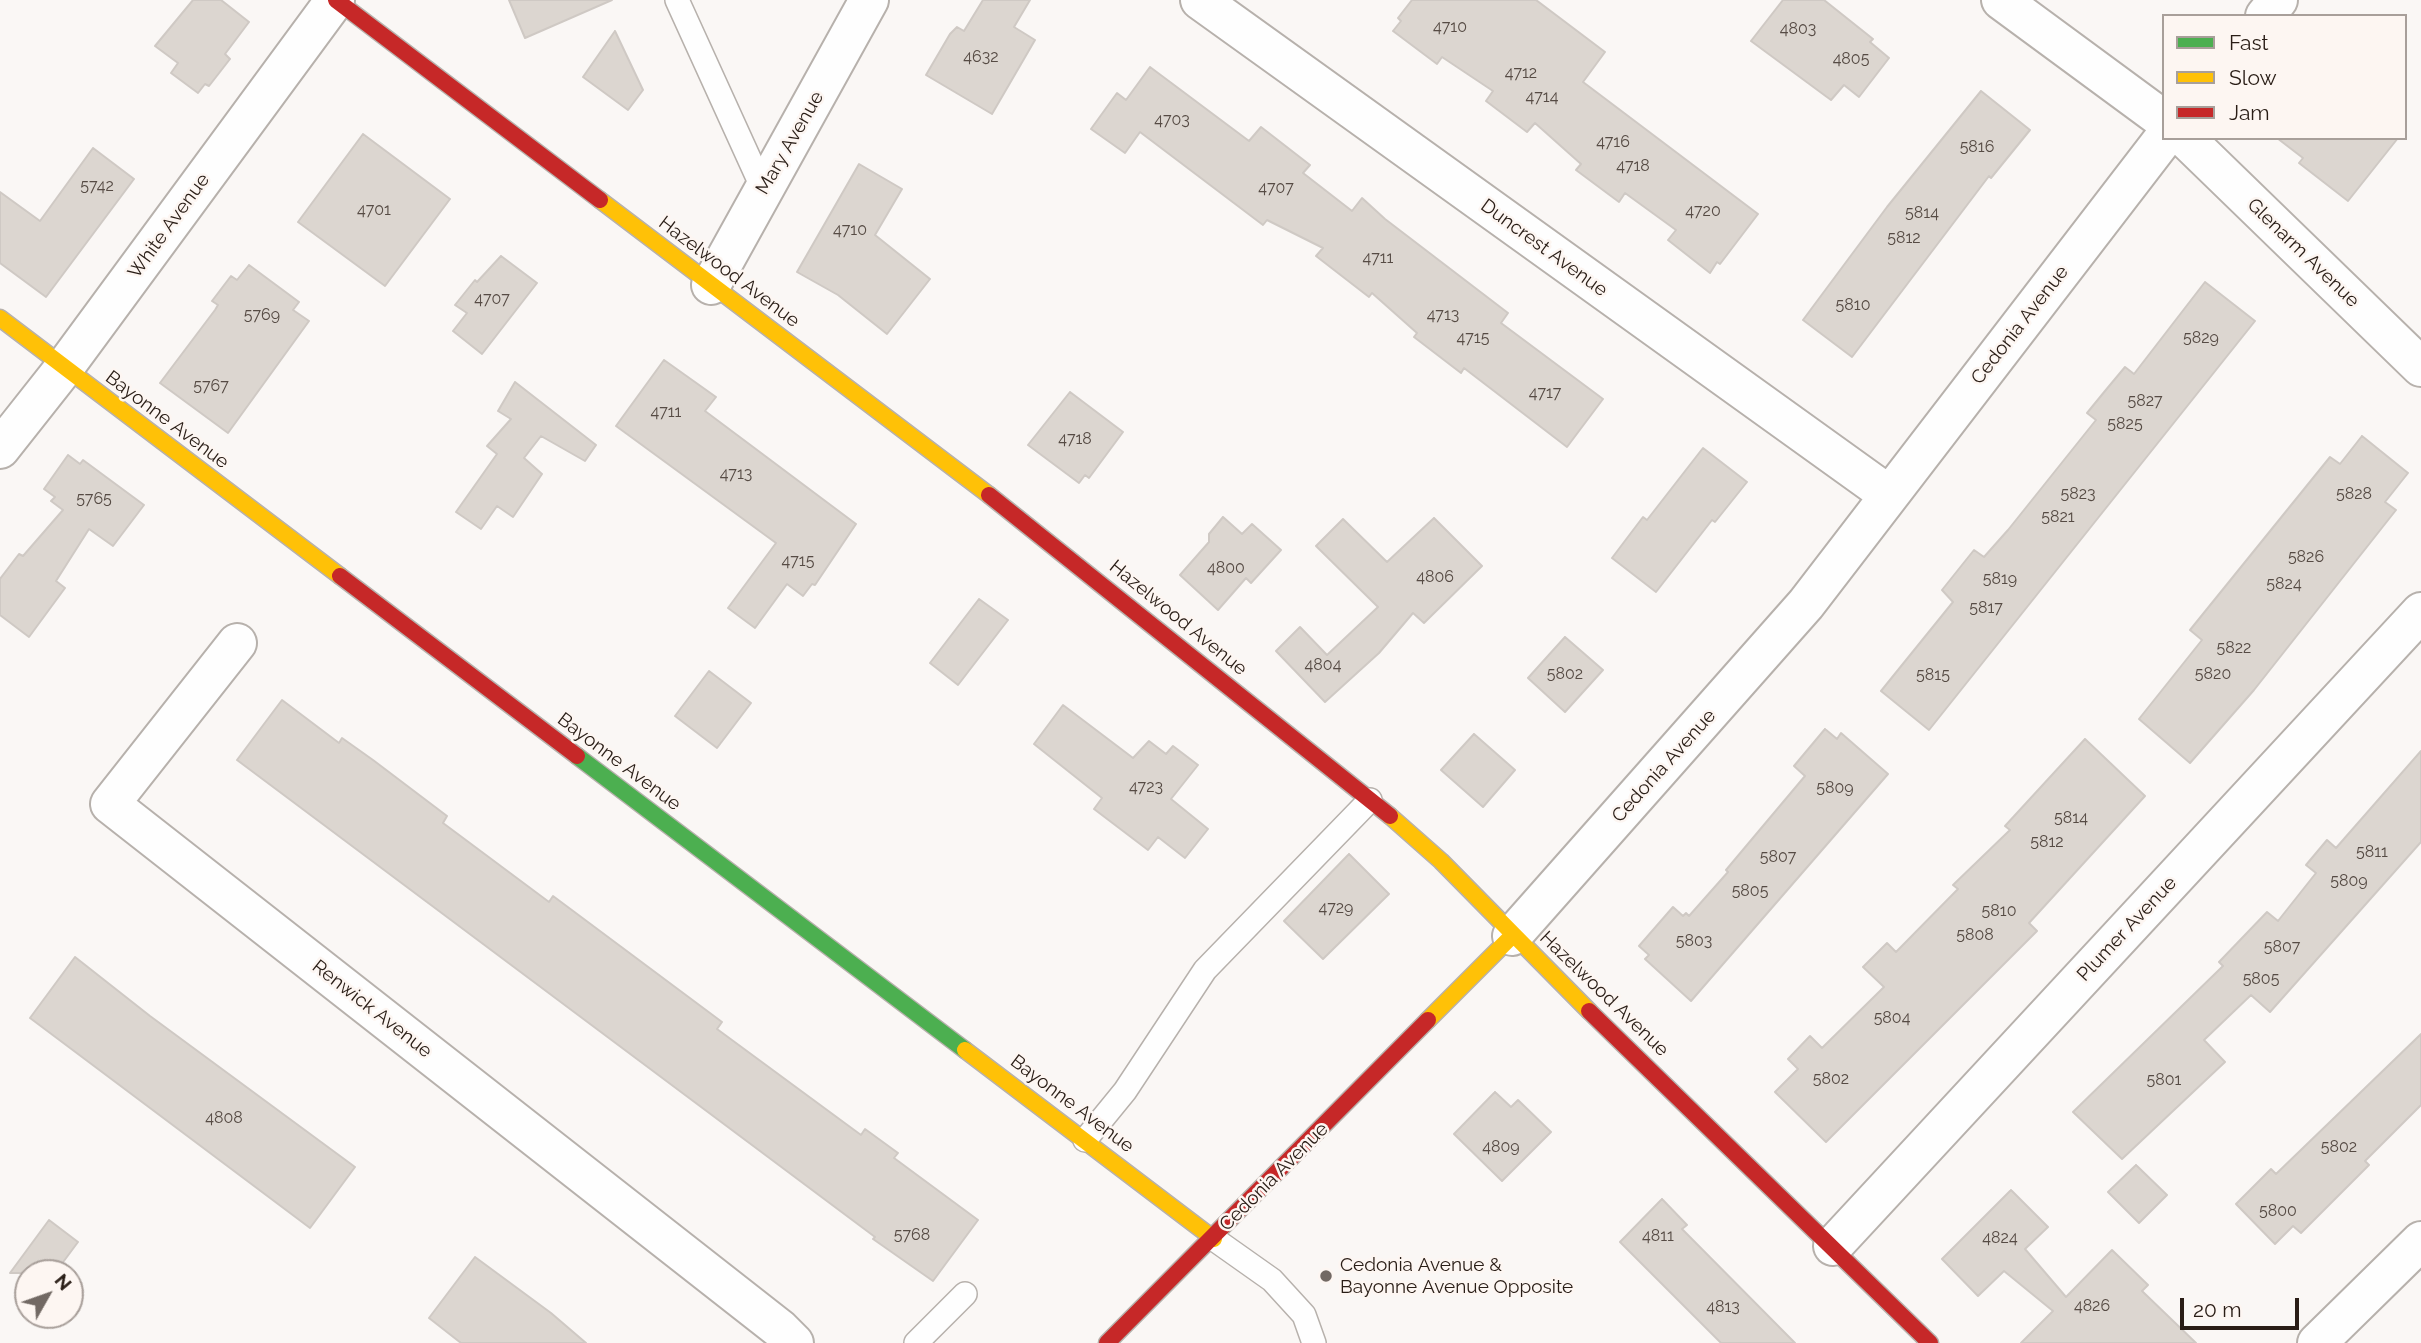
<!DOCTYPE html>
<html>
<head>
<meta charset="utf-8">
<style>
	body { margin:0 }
	#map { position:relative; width:2421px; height:1343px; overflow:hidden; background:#faf7f5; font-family:Raleway,sans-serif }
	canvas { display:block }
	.legend { position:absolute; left:2162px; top:14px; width:245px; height:126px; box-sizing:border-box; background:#fdf6f2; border:2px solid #a89f9a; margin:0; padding:9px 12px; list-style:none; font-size:21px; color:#291d16 }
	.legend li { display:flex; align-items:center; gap:14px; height:35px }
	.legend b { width:35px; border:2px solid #a89f9a }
	.north { position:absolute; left:14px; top:1259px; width:70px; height:70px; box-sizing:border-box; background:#fdf6f2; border:2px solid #a89f9a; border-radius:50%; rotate:50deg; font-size:19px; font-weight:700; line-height:28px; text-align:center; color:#291d16 }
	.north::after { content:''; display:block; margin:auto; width:24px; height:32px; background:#726964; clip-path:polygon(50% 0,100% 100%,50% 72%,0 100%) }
	.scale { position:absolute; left:2180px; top:1298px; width:119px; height:32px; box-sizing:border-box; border:4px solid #291d16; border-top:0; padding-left:9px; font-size:21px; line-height:24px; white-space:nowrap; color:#291d16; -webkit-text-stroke:5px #fdf6f2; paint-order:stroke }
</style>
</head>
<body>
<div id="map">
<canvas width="2421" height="1343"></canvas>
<ul class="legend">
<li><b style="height:9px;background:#4caf50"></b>Fast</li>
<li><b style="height:9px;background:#ffc107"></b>Slow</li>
<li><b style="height:9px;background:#c62828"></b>Jam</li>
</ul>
<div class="north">N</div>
<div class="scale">20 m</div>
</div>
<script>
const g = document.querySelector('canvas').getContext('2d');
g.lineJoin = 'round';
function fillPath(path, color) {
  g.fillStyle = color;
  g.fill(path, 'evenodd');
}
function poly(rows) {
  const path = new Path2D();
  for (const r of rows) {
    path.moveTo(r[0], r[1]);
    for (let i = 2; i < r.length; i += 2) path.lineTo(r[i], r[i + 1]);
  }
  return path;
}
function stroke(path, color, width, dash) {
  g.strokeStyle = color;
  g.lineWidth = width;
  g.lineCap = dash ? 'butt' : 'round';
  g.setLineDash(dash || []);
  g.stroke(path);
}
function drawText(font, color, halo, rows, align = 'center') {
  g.font = font + ' Raleway,sans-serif';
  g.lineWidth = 5;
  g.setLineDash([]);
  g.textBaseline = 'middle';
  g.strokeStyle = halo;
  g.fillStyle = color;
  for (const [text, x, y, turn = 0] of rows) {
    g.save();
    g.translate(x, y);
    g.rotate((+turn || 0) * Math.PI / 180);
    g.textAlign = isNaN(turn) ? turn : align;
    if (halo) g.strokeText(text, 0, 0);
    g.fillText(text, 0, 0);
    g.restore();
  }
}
const building = poly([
	[193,0,221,0,249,22,225,54,230,59,209,86,205,84,198,93,171,73,178,63,155,46,193,0],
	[509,0,612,0,525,38,509,0],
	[983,0,1030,0,1014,27,1035,40,992,114,926,75,950,34,957,27,964,31,983,0],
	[1412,0,1536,0,1605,52,1583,82,1758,214,1720,264,1717,262,1710,273,1668,240,1676,230,1625,193,1619,202,1576,170,1581,164,1535,123,1527,132,1486,101,1493,91,1442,57,1437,64,1393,31,1401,21,1398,18,1412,0],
	[1783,0,1824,0,1873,39,1870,42,1889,58,1859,97,1844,85,1831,100,1751,41,1783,0],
	[615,31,643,90,628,110,583,77,615,31],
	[1150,67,1249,141,1261,127,1310,165,1303,173,1352,211,1362,198,1385,219,1508,313,1501,323,1603,399,1567,447,1464,368,1461,373,1414,337,1417,333,1372,293,1369,297,1316,256,1323,248,1267,220,1263,225,1140,132,1125,153,1091,129,1117,93,1126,100,1150,67],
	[1981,91,2030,130,1991,178,1989,176,1852,357,1803,320,1887,207,1981,91],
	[363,134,450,199,385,286,298,222,363,134],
	[2277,138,2398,138,2348,201,2299,163,2303,158,2277,138],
	[93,148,134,179,46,297,0,263,0,192,40,221,93,148],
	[859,164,902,189,875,235,930,279,887,334,838,295,797,272,859,164],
	[501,256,537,283,482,354,453,331,467,313,455,305,475,280,477,282,501,256],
	[249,265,299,302,293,310,309,321,228,433,160,383,215,310,218,305,212,301,231,276,237,280,249,265],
	[2205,282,2255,321,1929,730,1881,691,1953,602,1942,590,1974,550,1984,557,2008,530,2096,420,2087,413,2105,391,2125,367,2134,374,2205,282],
	[664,360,716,397,705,411,856,524,815,585,812,584,803,596,787,584,755,628,728,608,776,543,616,426,664,360],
	[515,382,596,445,585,461,541,436,524,458,542,474,513,517,497,506,481,529,456,512,497,454,487,446,511,419,498,411,515,382],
	[1070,392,1123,432,1089,478,1085,475,1079,483,1028,445,1070,392],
	[2362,436,2408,473,2385,502,2396,510,2254,690,2190,763,2139,719,2202,640,2190,630,2330,457,2340,464,2362,436],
	[1703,448,1747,482,1715,522,1712,520,1656,592,1612,558,1643,517,1647,520,1703,448],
	[68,455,80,464,83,460,144,505,113,546,89,529,56,581,65,588,29,637,0,615,0,579,19,554,23,556,63,510,51,501,55,497,44,489,68,455],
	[1223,517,1242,534,1252,524,1281,550,1251,583,1246,578,1218,610,1180,575,1209,542,1209,534,1223,517],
	[1434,518,1482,566,1424,623,1413,613,1379,653,1325,702,1276,651,1300,627,1327,655,1378,607,1316,546,1343,519,1387,562,1434,518],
	[979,599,1008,620,958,685,930,663,979,599],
	[1565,637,1603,670,1565,712,1528,678,1565,637],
	[709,671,751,703,717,748,675,716,709,671],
	[282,700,339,743,342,738,373,760,447,816,443,823,549,902,553,896,722,1022,717,1029,861,1135,865,1129,898,1153,894,1158,978,1220,933,1281,873,1239,875,1237,237,760,282,700],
	[1063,705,1133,758,1149,741,1166,754,1173,746,1198,765,1171,799,1208,829,1185,858,1158,837,1148,850,1094,809,1102,798,1034,744,1063,705],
	[1825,729,1837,739,1841,733,1888,774,1691,1001,1645,959,1649,955,1639,946,1673,907,1683,916,1686,913,1689,916,1728,872,1726,870,1805,776,1794,766,1825,729],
	[1474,734,1515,770,1483,807,1441,770,1474,734],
	[2085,739,2145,796,2029,923,2037,931,1826,1142,1775,1092,1798,1069,1788,1059,1810,1036,1822,1048,1884,987,1863,967,1887,943,1896,952,1958,889,1953,885,2010,830,2005,826,2085,739],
	[2421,751,2421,842,2270,1012,2251,995,2204,1040,2225,1062,2122,1159,2073,1112,2223,966,2219,962,2267,912,2278,921,2316,873,2306,865,2327,840,2336,848,2421,751],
	[1349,854,1389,894,1323,959,1284,921,1349,854],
	[75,957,150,1016,355,1167,310,1228,30,1018,75,957],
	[2421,1034,2421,1105,2365,1161,2369,1165,2301,1233,2293,1226,2275,1244,2236,1204,2271,1169,2276,1174,2421,1034],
	[1495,1092,1511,1107,1518,1100,1551,1132,1502,1181,1454,1134,1495,1092],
	[2136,1165,2167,1195,2139,1223,2108,1192,2136,1165],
	[2011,1190,2048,1227,2025,1249,2066,1297,2112,1250,2148,1285,2142,1291,2196,1343,2021,1343,2053,1311,2004,1271,1978,1296,1942,1259,2011,1190],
	[1662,1199,1687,1225,1682,1229,1795,1343,1721,1343,1620,1242,1662,1199],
	[49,1220,78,1242,55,1273,10,1273,49,1220],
	[475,1257,551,1313,586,1343,461,1343,429,1318,475,1257]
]);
fillPath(building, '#dcd6d0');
stroke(building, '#cfc9c4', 2);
const lane = poly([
	[677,0,763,189],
	[1085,1140,1125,1091,1205,970,1370,800],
	[1214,1239,1272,1280,1304,1315,1314,1343],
	[916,1343,965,1294]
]);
const street = poly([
	[1200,0,1889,495],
	[2001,0,2164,120],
	[2265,16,2278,0],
	[2185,138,2421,367],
	[711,285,869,0],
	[0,449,64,368,335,0],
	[237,643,110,804,780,1329,794,1343],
	[1512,936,1806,604,2164,138],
	[1833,1246,2421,612],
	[2317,1343,2421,1241]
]);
const fast = poly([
	[577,756,965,1050]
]);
const slow = poly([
	[600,200,989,495],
	[0,318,340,576],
	[1390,816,1441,861,1589,1011],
	[1428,1020,1512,936],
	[965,1050,1214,1239]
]);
const jam = poly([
	[336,0,600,200],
	[989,495,1390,816],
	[340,576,577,756],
	[1589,1011,1930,1343],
	[1107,1343,1428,1020]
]);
stroke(lane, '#b7b1ac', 26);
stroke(street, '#b7b1ac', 42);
stroke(fast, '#b7b1ac', 19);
stroke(slow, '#b7b1ac', 19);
stroke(jam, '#b7b1ac', 19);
stroke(lane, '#fefefe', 23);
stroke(street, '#fefefe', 38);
stroke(fast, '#4caf50', 16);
stroke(slow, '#ffc107', 16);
stroke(jam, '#c62828', 16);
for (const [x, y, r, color] of [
	[1326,1276,7,"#726964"]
]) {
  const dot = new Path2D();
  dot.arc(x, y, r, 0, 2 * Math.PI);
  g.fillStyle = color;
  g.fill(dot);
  stroke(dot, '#fdf6f2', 2.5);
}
drawText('16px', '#564b44', null, [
	["4710",1450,27],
	["4803",1798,29],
	["4632",981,57],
	["4805",1851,59],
	["4712",1521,73],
	["4714",1542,97],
	["4703",1172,120],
	["4716",1613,142],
	["5816",1977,147],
	["4718",1633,166],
	["5742",97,186],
	["4707",1276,188],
	["4701",374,210],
	["4720",1703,211],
	["5814",1922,213],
	["4710",850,230],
	["5812",1904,238],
	["4711",1378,258],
	["4707",492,299],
	["5810",1853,305],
	["5769",262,315],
	["4713",1443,315],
	["4715",1473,338],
	["5829",2201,338],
	["5767",211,386],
	["4717",1545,393],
	["5827",2145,401],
	["4711",666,412],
	["5825",2125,424],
	["4718",1075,439],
	["4713",736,474],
	["5823",2078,494],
	["5828",2354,494],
	["5765",94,499],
	["5821",2058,517],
	["5826",2306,557],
	["4715",798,561],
	["4800",1226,568],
	["4806",1435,577],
	["5819",2000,579],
	["5824",2284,584],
	["5817",1986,608],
	["5822",2234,648],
	["4804",1323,665],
	["5802",1565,674],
	["5820",2213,674],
	["5815",1933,675],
	["4723",1146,787],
	["5809",1835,788],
	["5814",2071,818],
	["5812",2047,842],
	["5811",2372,852],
	["5807",1778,857],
	["5809",2349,881],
	["5805",1750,891],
	["4729",1336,908],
	["5810",1999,911],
	["5808",1975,935],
	["5803",1694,941],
	["5807",2282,947],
	["5805",2261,979],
	["5804",1892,1018],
	["5802",1831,1079],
	["5801",2164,1080],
	["4808",224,1118],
	["4809",1501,1147],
	["5802",2339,1147],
	["5800",2278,1211],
	["5768",912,1235],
	["4811",1658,1236],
	["4824",2000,1238],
	["4826",2092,1306],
	["4813",1723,1307]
]);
drawText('19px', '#291d16', '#fdf6f2', [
	["Mary Avenue",790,143,-60],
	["White Avenue",169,226,-54],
	["Duncrest Avenue",1544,248,36],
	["Glenarm Avenue",2303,253,44],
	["Hazelwood Avenue",729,272,37],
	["Cedonia Avenue",2020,325,-52],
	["Bayonne Avenue",167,420,37],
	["Hazelwood Avenue",1178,618,39],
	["Bayonne Avenue",619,762,37],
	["Cedonia Avenue",1664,766,-48],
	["Plumer Avenue",2127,929,-47],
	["Hazelwood Avenue",1604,994,44],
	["Renwick Avenue",372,1009,38],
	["Bayonne Avenue",1072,1104,37],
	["Cedonia Avenue",1274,1177,-45]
]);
drawText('19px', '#291d16', '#fdf6f2', [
	["Cedonia Avenue &",1340,1265],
	["Bayonne Avenue Opposite",1340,1287]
], 'left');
</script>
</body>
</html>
